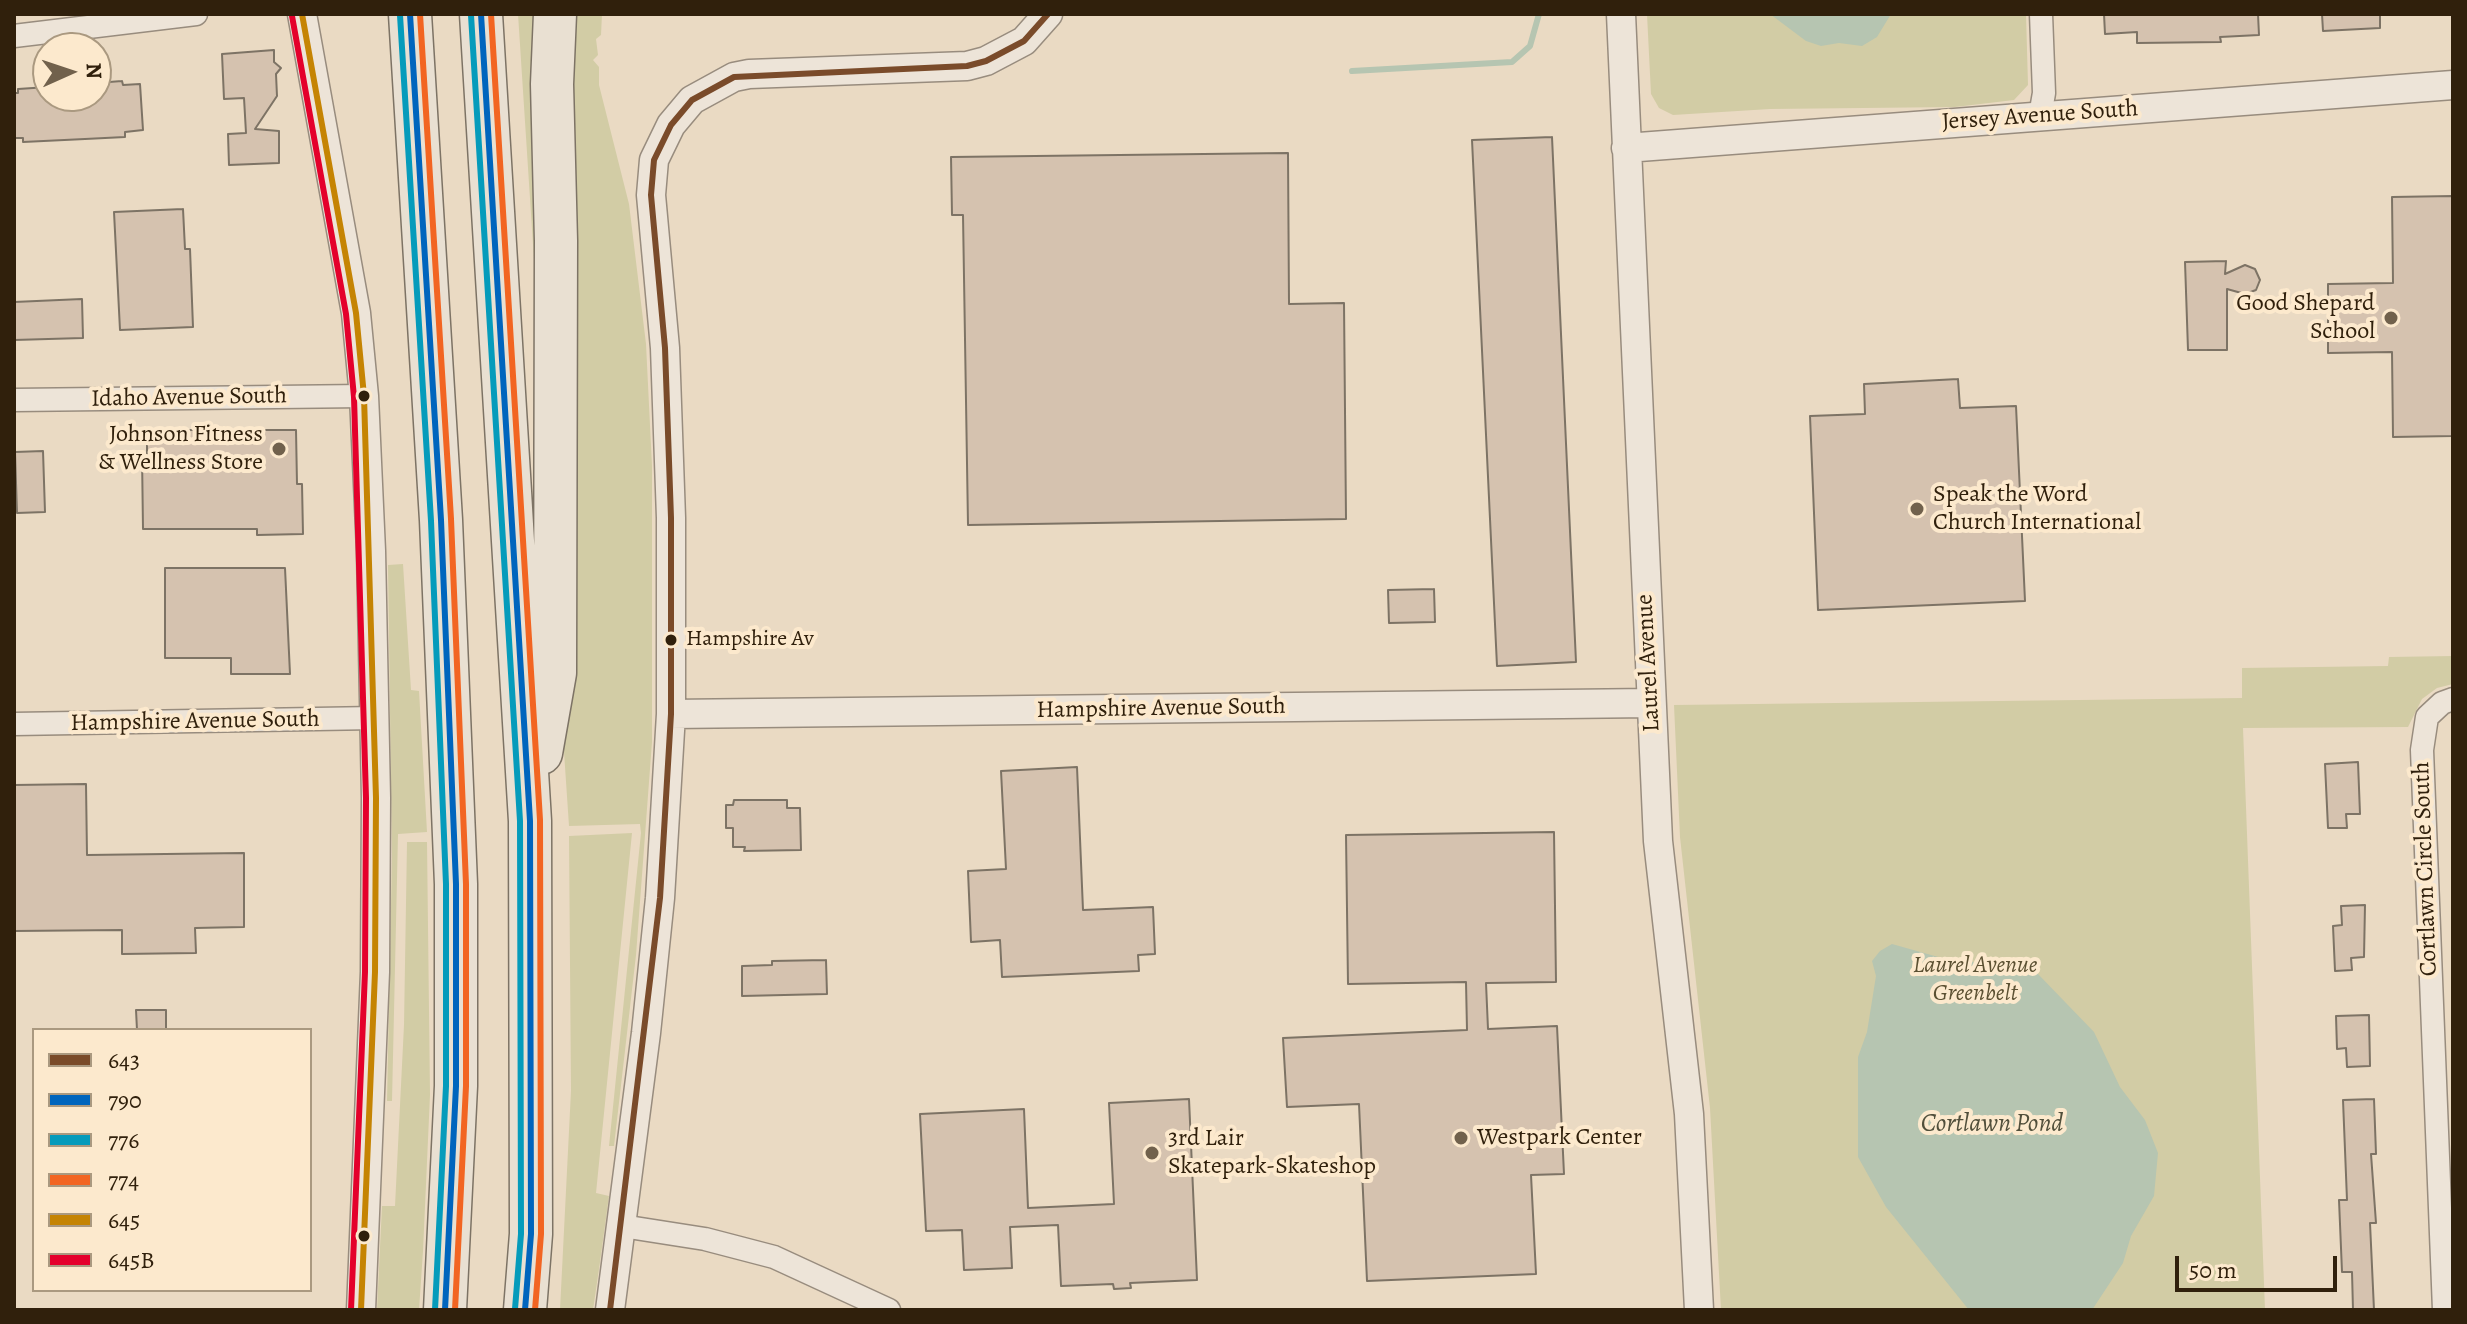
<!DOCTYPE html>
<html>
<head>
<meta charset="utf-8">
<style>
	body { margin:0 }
	#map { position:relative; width:2467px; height:1324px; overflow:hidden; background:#eadac3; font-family:Alegreya,serif }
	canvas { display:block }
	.frame { position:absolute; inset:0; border:16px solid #30200c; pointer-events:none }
	.legend { position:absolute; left:32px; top:1028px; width:280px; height:264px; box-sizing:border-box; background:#fce9cd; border:2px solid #aa9980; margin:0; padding:10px 14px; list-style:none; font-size:24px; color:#30200c }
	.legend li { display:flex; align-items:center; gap:16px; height:40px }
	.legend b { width:40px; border:2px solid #aa9980 }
	.north { position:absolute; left:32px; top:32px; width:80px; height:80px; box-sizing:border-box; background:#fce9cd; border:2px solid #aa9980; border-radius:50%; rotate:87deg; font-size:22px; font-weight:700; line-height:32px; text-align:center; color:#30200c }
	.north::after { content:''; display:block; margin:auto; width:28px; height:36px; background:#71614c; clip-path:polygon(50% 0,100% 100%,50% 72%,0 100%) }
	.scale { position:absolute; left:2175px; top:1256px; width:162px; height:36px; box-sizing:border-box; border:4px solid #30200c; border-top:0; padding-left:10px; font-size:24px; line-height:28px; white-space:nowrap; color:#30200c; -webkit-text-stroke:6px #fce9cd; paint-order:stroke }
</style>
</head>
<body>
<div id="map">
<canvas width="2467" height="1324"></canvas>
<div class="frame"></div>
<ul class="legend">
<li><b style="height:10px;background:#7a4b2a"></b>643</li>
<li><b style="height:10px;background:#0065bd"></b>790</li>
<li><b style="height:10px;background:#059bbb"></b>776</li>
<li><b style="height:10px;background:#f26522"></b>774</li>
<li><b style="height:10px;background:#c58403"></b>645</li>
<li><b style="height:10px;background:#e4002b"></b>645B</li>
</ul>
<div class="north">N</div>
<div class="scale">50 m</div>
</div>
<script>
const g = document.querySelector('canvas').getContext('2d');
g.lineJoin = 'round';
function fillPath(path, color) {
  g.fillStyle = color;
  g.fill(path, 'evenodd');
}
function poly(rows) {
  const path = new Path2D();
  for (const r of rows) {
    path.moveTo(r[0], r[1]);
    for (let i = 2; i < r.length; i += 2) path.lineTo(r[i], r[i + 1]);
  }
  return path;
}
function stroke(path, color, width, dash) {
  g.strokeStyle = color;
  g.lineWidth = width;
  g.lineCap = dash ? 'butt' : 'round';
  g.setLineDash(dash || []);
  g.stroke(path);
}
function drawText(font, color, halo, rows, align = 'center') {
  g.font = font + ' Alegreya,serif';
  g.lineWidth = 8;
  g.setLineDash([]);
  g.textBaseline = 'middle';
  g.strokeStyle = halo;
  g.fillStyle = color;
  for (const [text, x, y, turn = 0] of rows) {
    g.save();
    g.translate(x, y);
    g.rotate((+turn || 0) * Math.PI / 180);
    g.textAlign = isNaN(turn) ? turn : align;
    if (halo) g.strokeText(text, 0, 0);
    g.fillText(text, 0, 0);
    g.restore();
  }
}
fillPath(poly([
	[518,14,538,14,539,337],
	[573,14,602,14,601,35,596,39,598,55,593,60,599,67,599,85,629,204,646,344,652,466,652,742,636,955,614,1146,609,1146,641,833,640,824,569,826,563,737],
	[1647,14,2026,14,2028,85,2014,100,1955,107,1770,109,1673,115,1659,108,1651,94],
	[403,564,411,690,419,691,427,832,398,834,392,1101,387,1101,392,857,388,565],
	[2453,656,2453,684,2437,688,2422,699,2408,727,2243,728,2265,1310,1721,1310,1710,1108,1680,837,1674,705,2242,698,2242,668,2388,666,2389,657],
	[632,833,596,1193,609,1196,600,1262,593,1310,560,1310,571,1091,569,836],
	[407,842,427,842,430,1095,423,1251,419,1310,377,1310,382,1206,395,1206,404,1025]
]), '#d2cca5');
fillPath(poly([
	[1770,14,1891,14,1877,37,1862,46,1839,43,1821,46,1806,41],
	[1892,944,1956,962,1966,959,1985,967,2009,960,2025,973,2037,973,2094,1032,2120,1087,2145,1120,2158,1153,2154,1196,2131,1236,2123,1263,2092,1310,1969,1310,1886,1207,1858,1157,1858,1057,1867,1032,1876,976,1872,961,1880,951]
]), '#b6c5b1');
stroke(poly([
	[1352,71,1512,62,1530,46,1539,14]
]), '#b6c5b1', 6);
const building = poly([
	[2104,14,2258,14,2259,35,2220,37,2221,42,2137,43,2137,32,2105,34,2104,14],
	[2322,14,2380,14,2380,28,2323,31,2322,14],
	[274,50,274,62,281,68,276,74,277,96,255,129,279,131,279,163,229,165,228,134,246,133,244,98,224,99,222,54,274,50],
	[122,81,123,85,140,84,143,130,125,132,125,137,85,139,23,142,23,138,14,138,14,93,18,93,18,89,48,87,48,96,96,96,96,83,122,81],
	[1552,137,1576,662,1497,666,1472,140,1552,137],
	[1288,153,1289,304,1344,303,1346,519,968,525,963,215,952,215,951,157,1288,153],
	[2453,196,2453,436,2393,437,2392,352,2328,353,2328,284,2393,283,2392,197,2453,196],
	[183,209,185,249,190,249,193,327,120,330,114,212,183,209],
	[2226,261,2225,274,2245,265,2255,269,2260,280,2256,290,2245,294,2227,289,2227,350,2188,350,2185,262,2226,261],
	[82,299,83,338,14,340,14,302,82,299],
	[1958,379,1960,408,2016,406,2025,601,1818,610,1810,416,1865,414,1864,384,1958,379],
	[147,430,296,430,297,484,302,484,303,534,257,535,257,529,143,529,142,455,147,455,147,430],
	[43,451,45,512,17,513,15,452,43,451],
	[165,568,285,568,290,674,231,674,231,658,165,658,165,568],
	[1434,589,1435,622,1389,623,1388,590,1434,589],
	[2358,762,2360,814,2346,814,2347,828,2328,828,2325,764,2358,762],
	[1077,767,1083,910,1153,907,1155,954,1138,955,1139,971,1002,977,1000,940,971,942,968,871,1006,869,1001,771,1077,767],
	[86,784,87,855,244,853,244,927,195,928,196,953,122,954,122,930,14,931,14,785,86,784],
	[734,800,787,800,787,808,800,808,801,850,744,851,745,847,733,847,733,828,726,828,726,805,733,805,734,800],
	[1554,832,1556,982,1486,983,1488,1029,1557,1026,1564,1174,1531,1175,1536,1274,1367,1281,1359,1104,1287,1107,1283,1038,1467,1030,1466,982,1348,984,1346,835,1554,832],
	[2365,905,2364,957,2351,958,2352,970,2335,971,2333,926,2342,925,2341,906,2365,905],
	[826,960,827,994,742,996,742,966,772,965,772,961,826,960],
	[136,1010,166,1010,166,1030,137,1030,136,1010],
	[2369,1015,2370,1066,2347,1067,2346,1048,2337,1049,2336,1016,2369,1015],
	[1189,1099,1197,1280,1130,1283,1131,1288,1114,1289,1113,1284,1061,1286,1058,1225,1010,1227,1012,1268,964,1270,962,1230,926,1231,920,1114,1024,1109,1028,1208,1114,1204,1109,1103,1189,1099],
	[2374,1099,2376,1154,2371,1154,2376,1223,2370,1223,2374,1310,2353,1310,2352,1272,2342,1272,2339,1200,2347,1200,2343,1100,2374,1099]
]);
fillPath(building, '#d5c2af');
stroke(building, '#7d7365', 2);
const minor = poly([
	[14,36,196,14],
	[2040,116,2044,93,2041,14],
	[14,400,364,396],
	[14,724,376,718],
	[622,1226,705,1239,774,1257,889,1310],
	[2444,1310,2422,750,2427,717,2442,703,2453,699]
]);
const tertiary = poly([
	[302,14,356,313,364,396,371,551,376,798,375,972,361,1310],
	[1621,14,1658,841,1689,1114,1699,1310],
	[1626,148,2453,85],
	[671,714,1651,703],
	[610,1310,646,1033,660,898,671,714,671,518,665,348,651,195,654,160,671,125,692,100,734,77,749,74,967,66,986,61,1024,41,1048,14]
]);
const motorway = poly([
	[410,14,441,520,456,884,456,1086,445,1310],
	[481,14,530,821,531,1234,525,1310],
	[541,753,555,673,556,241,552,84,555,14]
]);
stroke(minor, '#988c7e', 25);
stroke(tertiary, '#988c7e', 31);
stroke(motorway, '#7d7365', 45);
stroke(minor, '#ede4d8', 22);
stroke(tertiary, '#ede4d8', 28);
stroke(motorway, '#e9e0d2', 42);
stroke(poly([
	[610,1310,660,898,671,714,671,518,665,348,651,195,654,160,671,125,692,100,734,77,967,66,986,61,1024,41,1048,14]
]), '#7a4b2a', 6);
stroke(poly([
	[410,14,441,520,456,884,456,1086,445,1310],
	[481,14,530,821,531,1234,525,1310]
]), '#0065bd', 6);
stroke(poly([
	[400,15,431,521,446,884,446,1086,435,1310],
	[471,15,520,821,521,1234,515,1309]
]), '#059bbb', 6);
stroke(poly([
	[420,14,451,519,466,884,466,1086,455,1310],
	[491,14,540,820,541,1234,535,1310]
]), '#f26522', 6);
stroke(poly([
	[302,14,356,313,364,396,376,798,375,972,361,1310]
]), '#c58403', 6);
stroke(poly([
	[292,16,346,314,354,397,366,798,365,972,351,1310]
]), '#e4002b', 6);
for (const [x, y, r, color] of [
	[2391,318,8,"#71614c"],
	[364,396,7,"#30200c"],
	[279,449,8,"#71614c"],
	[1917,509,8,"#71614c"],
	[671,640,7,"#30200c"],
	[1461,1138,8,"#71614c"],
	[1152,1153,8,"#71614c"],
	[364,1236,7,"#30200c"]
]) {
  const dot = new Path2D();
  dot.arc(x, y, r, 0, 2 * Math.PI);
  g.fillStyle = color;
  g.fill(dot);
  stroke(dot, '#fce9cd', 3);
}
drawText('22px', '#30200c', '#fce9cd', [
	["Hampshire Av",686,640]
], 'left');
drawText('24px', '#30200c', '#fce9cd', [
	["Jersey Avenue South",2040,116,-4],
	["Idaho Avenue South",189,398,-1],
	["Laurel Avenue",1649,663,-93],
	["Hampshire Avenue South",1161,709,-1],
	["Hampshire Avenue South",195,722,-1],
	["Cortlawn Circle South",2426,869,-92]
]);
drawText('24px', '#30200c', '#fce9cd', [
	["Good Shepard",2375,304,"right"],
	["School",2375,332,"right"],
	["Johnson Fitness",263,435,"right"],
	["& Wellness Store",263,463,"right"],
	["Speak the Word",1933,495],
	["Church International",1933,523],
	["Westpark Center",1477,1138],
	["3rd Lair",1168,1139],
	["Skatepark-Skateshop",1168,1167]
], 'left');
drawText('italic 24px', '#5b5032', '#fce9cd', [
	["Laurel Avenue",1975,966],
	["Greenbelt",1975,994]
]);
drawText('italic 26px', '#514f3b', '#fce9cd', [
	["Cortlawn Pond",1992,1125]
]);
</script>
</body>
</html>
